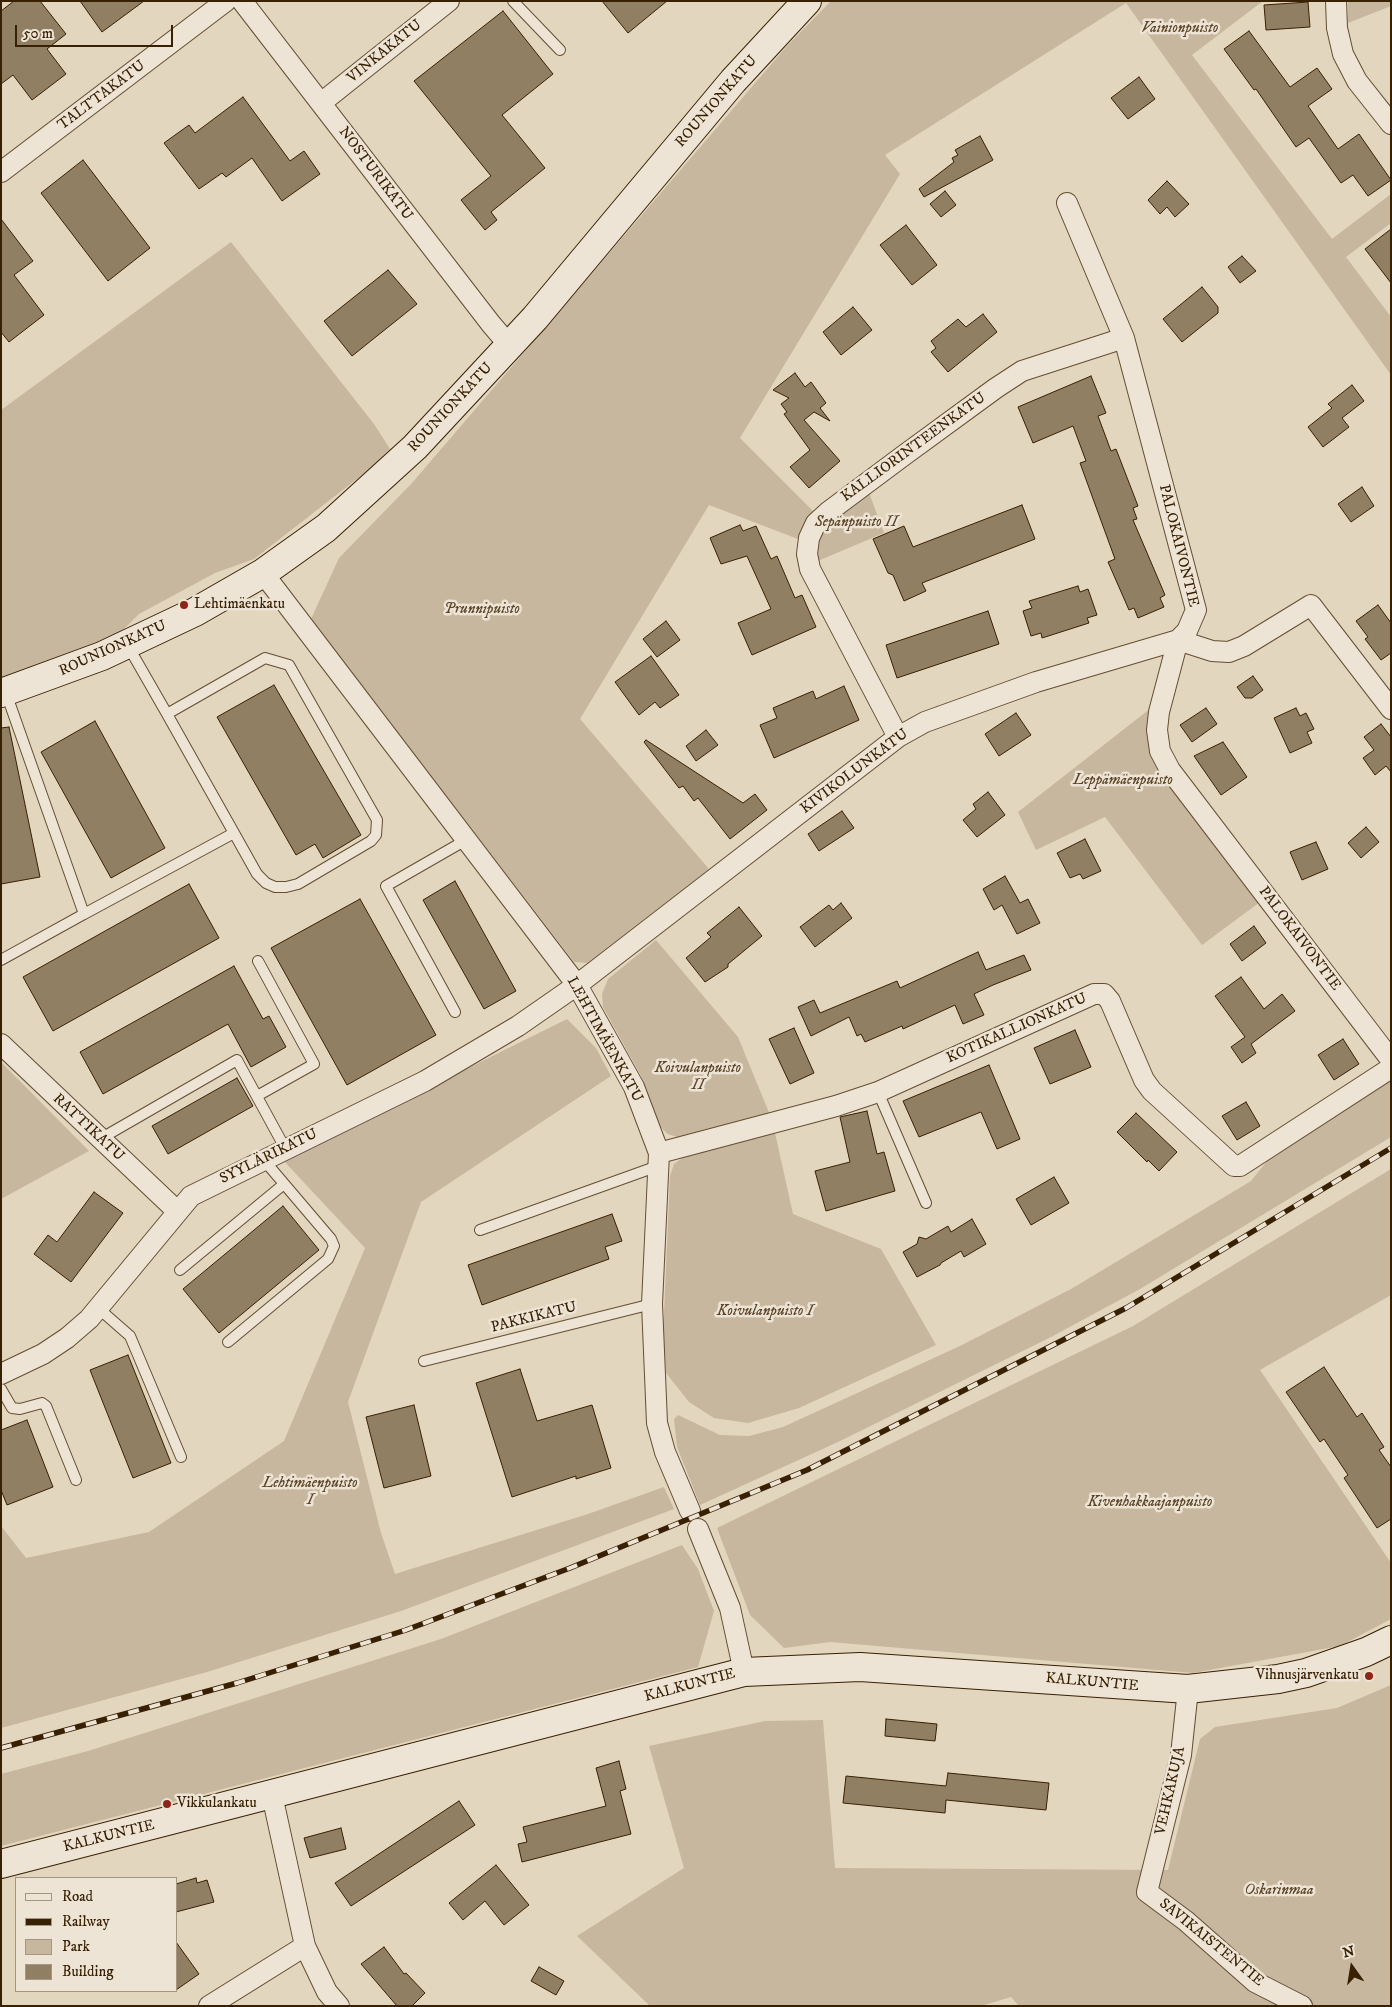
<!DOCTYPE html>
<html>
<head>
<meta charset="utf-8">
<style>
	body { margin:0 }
	#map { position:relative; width:1392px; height:2007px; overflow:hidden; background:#e3d6be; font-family:"IM FELL DW Pica",serif }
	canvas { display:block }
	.frame { position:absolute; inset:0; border:2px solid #382002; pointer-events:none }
	.legend { position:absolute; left:15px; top:1877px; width:162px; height:115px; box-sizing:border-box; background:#ede4d5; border:1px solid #a59681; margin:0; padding:6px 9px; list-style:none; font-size:15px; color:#382002 }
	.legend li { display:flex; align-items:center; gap:10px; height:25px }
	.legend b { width:25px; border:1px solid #a59681 }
	.north { position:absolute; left:1327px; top:1942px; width:50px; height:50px; -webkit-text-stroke:4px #ede4d5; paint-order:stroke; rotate:347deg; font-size:14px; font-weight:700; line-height:20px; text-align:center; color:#382002 }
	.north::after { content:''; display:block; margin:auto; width:18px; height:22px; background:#382002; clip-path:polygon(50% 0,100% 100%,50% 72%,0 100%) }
	.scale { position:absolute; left:15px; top:25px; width:158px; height:22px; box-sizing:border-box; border:2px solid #382002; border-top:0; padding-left:6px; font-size:15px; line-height:18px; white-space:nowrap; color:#382002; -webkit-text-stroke:4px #ede4d5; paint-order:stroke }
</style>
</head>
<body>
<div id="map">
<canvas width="1392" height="2007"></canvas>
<div class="frame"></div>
<ul class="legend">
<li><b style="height:6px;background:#ede4d5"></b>Road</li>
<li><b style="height:6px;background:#382002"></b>Railway</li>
<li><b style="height:14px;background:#c6b79e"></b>Park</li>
<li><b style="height:14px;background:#917f64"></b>Building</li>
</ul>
<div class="north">N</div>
<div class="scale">50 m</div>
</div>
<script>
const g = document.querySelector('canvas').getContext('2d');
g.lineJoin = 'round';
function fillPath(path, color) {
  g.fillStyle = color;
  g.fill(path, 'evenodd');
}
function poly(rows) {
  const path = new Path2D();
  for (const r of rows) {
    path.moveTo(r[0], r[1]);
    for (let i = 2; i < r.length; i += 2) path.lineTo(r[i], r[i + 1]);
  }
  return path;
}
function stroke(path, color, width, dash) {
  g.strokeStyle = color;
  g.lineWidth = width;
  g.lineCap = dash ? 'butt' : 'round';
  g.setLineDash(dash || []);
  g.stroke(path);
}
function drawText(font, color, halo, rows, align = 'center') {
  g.font = font + ' "IM FELL DW Pica",serif';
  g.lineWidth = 5;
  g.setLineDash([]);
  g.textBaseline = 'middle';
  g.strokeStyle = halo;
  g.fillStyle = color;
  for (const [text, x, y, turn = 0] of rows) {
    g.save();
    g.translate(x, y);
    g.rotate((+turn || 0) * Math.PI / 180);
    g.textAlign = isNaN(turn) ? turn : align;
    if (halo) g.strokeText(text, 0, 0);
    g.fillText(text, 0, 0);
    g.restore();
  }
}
fillPath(poly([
	[831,1,1263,1,1192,55,1332,239,1391,194,1391,223,1346,257,1391,317,1391,375,1126,3,885,155,900,174,740,438,813,511,804,524,798,539,709,505,580,719,709,869,587,963,574,962,311,619,339,558,412,483,786,47],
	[1348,1,1391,1,1391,6,1348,23],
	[231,242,374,424,390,449,371,468,254,559,215,573,139,614,116,637,1,680,1,410],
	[868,490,884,533,813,563,816,536],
	[1151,708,1150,729,1260,902,1202,945,1105,817,1036,850,1018,812],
	[656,940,738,1037,770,1115,680,1138,668,1134,658,1125,641,1076,603,1007,602,994,608,979],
	[567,1019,596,1048,611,1076,421,1202,348,1402,381,1533,395,1574,588,1514,664,1487,674,1509,401,1611,207,1672,1,1728,1,1526,26,1558,149,1532,284,1441,365,1248,283,1160],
	[1,1062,89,1151,1,1199],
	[1391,1075,1391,1137,1140,1289,1051,1337,838,1442,700,1505,677,1447,674,1419,678,1415,720,1435,749,1436,783,1427,960,1346,1071,1289,1251,1181,1272,1155],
	[775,1133,793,1214,881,1249,936,1345,799,1408,748,1423,714,1418,689,1402,666,1373,663,1337,670,1176,674,1164,684,1157],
	[1391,1169,1391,1295,1260,1370,1391,1563,1391,1619,1340,1646,1193,1673,830,1642,784,1648,750,1615,717,1528,1133,1326],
	[682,1545,698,1569,714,1611,698,1667,1,1846,1,1774,88,1751,441,1639],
	[1391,1685,1391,2006,1019,2006,1011,1997,981,2006,650,2006,577,1936,684,1868,649,1746,765,1721,823,1720,835,1868,1168,1870,1200,1739,1215,1727,1337,1708]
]), '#c6b79e');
const building = poly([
	[14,1,40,1,66,34,47,49,66,74,32,100,13,75,1,84,1,11,14,1],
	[80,1,144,1,102,32,80,1],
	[602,1,667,1,628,33,602,1],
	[1308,2,1310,27,1266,30,1264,5,1308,2],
	[503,11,553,74,502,115,545,168,491,212,497,220,485,230,461,200,491,176,414,81,503,11],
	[1249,31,1290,87,1317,68,1332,89,1308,106,1338,149,1359,134,1391,180,1368,196,1353,175,1341,183,1309,138,1296,147,1256,89,1254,90,1224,49,1249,31],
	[1139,77,1155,99,1128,119,1111,98,1139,77],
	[243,97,290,161,304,151,320,174,282,201,252,158,226,177,222,173,199,189,164,143,189,125,195,133,243,97],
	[980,136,993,160,924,197,919,189,954,162,952,158,958,155,955,150,980,136],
	[83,160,150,248,108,281,41,193,83,160],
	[1167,181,1189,204,1175,217,1167,207,1160,214,1148,200,1167,181],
	[945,191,956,205,941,217,930,204,945,191],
	[1,219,33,261,14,275,44,315,9,342,1,332,1,219],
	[906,225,937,265,912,285,880,245,906,225],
	[1391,229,1391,283,1365,249,1391,229],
	[1242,256,1256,271,1240,283,1228,267,1242,256],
	[388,270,417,304,352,356,324,321,388,270],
	[1202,287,1218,307,1218,313,1182,342,1163,319,1202,287],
	[853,307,872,330,841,355,823,332,853,307],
	[983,314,997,332,948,372,931,352,936,348,931,341,958,319,966,327,983,314],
	[795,373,805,387,811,382,826,403,820,408,830,421,814,412,804,420,840,461,809,488,790,467,810,450,784,414,787,412,781,404,789,398,773,390,795,373],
	[1091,376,1106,413,1098,416,1111,451,1116,449,1138,506,1133,508,1137,519,1133,520,1165,595,1160,598,1164,607,1138,618,1134,608,1129,610,1108,562,1115,559,1080,463,1086,461,1073,426,1033,443,1018,407,1091,376],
	[1352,385,1364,401,1342,418,1349,427,1323,447,1308,427,1332,408,1328,404,1352,385],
	[1362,487,1374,506,1351,522,1338,504,1362,487],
	[1022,505,1035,539,922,583,926,591,904,601,893,575,888,573,873,539,904,526,913,547,1022,505],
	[740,525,743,531,756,526,771,559,777,556,795,598,802,595,816,627,752,655,738,623,771,609,747,556,721,564,710,538,740,525],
	[1078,586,1080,592,1088,589,1097,615,1087,618,1089,623,1042,638,1041,633,1031,636,1023,611,1032,608,1029,601,1078,586],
	[1378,605,1391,623,1391,653,1381,660,1365,639,1368,637,1356,621,1378,605],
	[988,611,999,644,897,678,886,645,988,611],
	[666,621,680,640,657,657,643,639,666,621],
	[651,656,679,695,660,708,655,702,639,715,615,682,651,656],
	[1253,676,1263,690,1252,698,1245,698,1237,687,1253,676],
	[274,685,361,835,323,858,315,844,296,855,217,717,274,685],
	[844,686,859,720,774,758,760,725,777,718,773,708,813,691,816,699,844,686],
	[1206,708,1217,724,1192,742,1180,725,1206,708],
	[1296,708,1300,716,1306,713,1314,729,1307,732,1312,743,1290,753,1274,718,1296,708],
	[1016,713,1031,735,999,756,985,734,1016,713],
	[95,721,165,848,111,878,41,752,95,721],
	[1381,724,1391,737,1391,772,1386,766,1375,775,1363,758,1374,750,1364,737,1381,724],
	[9,727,40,877,1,884,1,728,9,727],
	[706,730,718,745,696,761,686,746,706,730],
	[646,740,743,803,755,794,767,810,730,839,698,798,694,801,683,786,679,788,644,742,646,740],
	[1223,742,1247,777,1221,795,1194,756,1223,742],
	[988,792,1005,815,977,837,963,820,976,809,973,804,988,792],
	[842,811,854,828,819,851,808,834,842,811],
	[1366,827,1379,842,1361,858,1348,843,1366,827],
	[1085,839,1101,871,1083,879,1080,874,1070,878,1057,853,1085,839],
	[1316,842,1328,869,1302,880,1290,852,1316,842],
	[1005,876,1020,903,1028,899,1040,923,1017,934,1002,905,994,910,983,889,1005,876],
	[455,881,516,991,484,1009,423,900,455,881],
	[189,884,219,938,53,1031,23,977,189,884],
	[360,899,436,1035,347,1085,271,948,360,899],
	[841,903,852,918,815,947,800,927,829,905,833,910,841,903],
	[739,907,762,936,728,964,728,967,705,982,686,958,711,937,707,933,739,907],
	[1254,926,1266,943,1242,961,1230,944,1254,926],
	[978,952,986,970,1024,955,1031,970,993,985,974,994,984,1015,963,1024,955,1005,903,1029,902,1026,865,1042,861,1034,857,1036,849,1017,811,1036,798,1007,814,1000,820,1013,897,981,900,988,978,952],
	[234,966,263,1019,269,1016,286,1047,251,1067,228,1024,103,1094,80,1052,234,966],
	[1241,977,1264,1009,1282,994,1295,1011,1251,1044,1256,1053,1242,1063,1231,1047,1245,1037,1215,996,1241,977],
	[794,1028,814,1073,790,1084,769,1039,794,1028],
	[1075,1030,1091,1067,1050,1084,1034,1048,1075,1030],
	[1343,1039,1359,1064,1334,1080,1318,1055,1343,1039],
	[989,1065,1020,1139,997,1149,981,1112,919,1137,903,1101,989,1065],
	[237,1078,253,1106,168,1154,152,1126,237,1078],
	[1246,1102,1260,1126,1237,1140,1222,1116,1246,1102],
	[867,1111,877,1154,884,1152,895,1191,826,1211,815,1171,850,1162,840,1117,867,1111],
	[1136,1113,1177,1152,1159,1171,1148,1160,1147,1162,1117,1132,1136,1113],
	[1054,1177,1069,1203,1031,1225,1016,1199,1054,1177],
	[94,1192,123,1213,71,1282,34,1254,48,1235,57,1242,94,1192],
	[283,1206,319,1250,219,1333,183,1289,283,1206],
	[612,1214,622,1241,605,1247,609,1259,482,1305,468,1265,612,1214],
	[972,1219,986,1244,964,1257,961,1251,941,1263,940,1265,917,1277,903,1252,917,1244,919,1237,926,1239,948,1226,951,1232,972,1219],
	[128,1355,171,1463,133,1478,90,1370,128,1355],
	[1324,1367,1357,1417,1362,1413,1384,1447,1379,1450,1391,1467,1391,1519,1377,1528,1344,1478,1348,1475,1324,1439,1320,1442,1286,1392,1324,1367],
	[520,1369,537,1421,592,1405,611,1468,576,1479,576,1476,512,1497,476,1383,520,1369],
	[414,1405,431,1476,384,1488,366,1417,414,1405],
	[27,1420,53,1487,7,1505,1,1490,1,1430,27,1420],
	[886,1719,937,1724,935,1741,885,1736,886,1719],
	[619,1761,626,1789,620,1791,631,1834,522,1862,518,1844,527,1842,523,1827,606,1806,596,1768,619,1761],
	[948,1773,1049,1783,1046,1810,946,1800,945,1813,843,1803,846,1776,946,1786,948,1773],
	[459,1801,475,1825,351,1906,335,1883,459,1801],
	[341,1828,346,1849,310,1858,304,1838,341,1828],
	[496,1865,529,1905,504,1925,485,1901,463,1920,449,1903,496,1865],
	[196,1878,197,1883,207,1880,214,1902,176,1912,176,1884,196,1878],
	[176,1942,199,1974,176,1990,176,1942],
	[384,1947,404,1974,406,1973,425,1993,412,2006,397,2006,361,1964,384,1947],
	[539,1967,564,1981,556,1995,531,1981,539,1967]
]);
fillPath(building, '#917f64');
stroke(building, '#382002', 1);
const lane = poly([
	[513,1,560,50],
	[128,646,167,714,234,833,257,874,266,883,275,887,286,887,298,884,371,841,376,835,377,820,289,665,265,658,167,714],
	[84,914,234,833],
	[1,960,84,914,6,693],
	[455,1012,386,886,466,840],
	[878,1092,926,1203],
	[257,1096,314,1064,258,961],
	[100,1139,237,1060,285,1148],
	[480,1230,658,1166],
	[180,1270,284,1184],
	[98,1308,130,1336,181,1457],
	[228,1342,328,1259,334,1246,331,1239,263,1159],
	[424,1361,652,1304],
	[1,1389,12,1408,20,1409,42,1403,46,1406,76,1480]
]);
const street = poly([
	[242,1,491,324,509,345],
	[1336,1,1337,28,1343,54,1357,81,1391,124],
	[321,103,449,1],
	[1,172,226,1],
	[1067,203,1124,338,1196,610,1187,631,1178,640,1159,712,1157,730,1160,751,1170,770,1391,1060],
	[263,573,577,985,634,1087,659,1153,652,1304,657,1423,665,1452,690,1511],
	[898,737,810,569,807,554,809,538,816,523,828,512,903,456,996,388,1022,371,1124,338],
	[1,1044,177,1211],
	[659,1153,836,1106,878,1092,1094,994,1104,994,1110,1001,1144,1080,1152,1091,1234,1166,1240,1166,1391,1068],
	[1,1374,43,1354,67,1338,89,1319,191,1196,425,1081,518,1026,577,985,898,737,925,722,1036,682,1178,640,1212,651,1229,652,1244,646,1311,605,1391,709],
	[698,1529,730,1608,744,1672],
	[1188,1689,1181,1755,1147,1892,1186,1921,1255,1982,1302,2006],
	[272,1795,305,1946,327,1992,339,2006],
	[209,2006,305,1946]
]);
const secondary = poly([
	[1,693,102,656,195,612,263,573,326,528,415,447,535,318,733,81,807,1],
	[1,1864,744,1672,860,1667,1188,1689,1278,1679,1306,1673,1366,1652,1391,1640]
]);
stroke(lane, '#634e31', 12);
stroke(street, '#634e31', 22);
stroke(secondary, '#382002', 30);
stroke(lane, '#ede4d5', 10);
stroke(street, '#ede4d5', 20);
stroke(secondary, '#ede4d5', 28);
const rail = poly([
	[1,1748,237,1683,406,1630,570,1568,807,1470,1126,1308,1391,1148]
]);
stroke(rail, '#382002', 5.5);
stroke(rail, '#ede4d5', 4, [11]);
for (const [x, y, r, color] of [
	[184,605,5,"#8f2418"],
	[1369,1676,5,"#8f2418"],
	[167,1804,5,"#8f2418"]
]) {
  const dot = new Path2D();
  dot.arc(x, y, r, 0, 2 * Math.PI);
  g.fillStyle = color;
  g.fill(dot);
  stroke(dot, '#ede4d5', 2);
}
drawText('italic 15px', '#5c4629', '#ede4d5', [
	["Vainionpuisto",1180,29],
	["Sepänpuisto II",856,523],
	["Prunnipuisto",482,610],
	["Leppämäenpuisto",1123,781],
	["Koivulanpuisto",698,1069],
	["II",698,1086],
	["Koivulanpuisto I",765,1312],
	["Lehtimäenpuisto",310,1484],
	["I",310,1501],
	["Kivenhakkaajanpuisto",1150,1503],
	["Oskarinmaa",1279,1891]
]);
drawText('15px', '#382002', '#ede4d5', [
	["VINKAKATU",385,52,-39],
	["TALTTAKATU",102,96,-37],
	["ROUNIONKATU",717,102,-49],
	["NOSTURIKATU",375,174,53],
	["ROUNIONKATU",451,408,-47],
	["KALLIORINTEENKATU",914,448,-36],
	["PALOKAIVONTIE",1178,546,76],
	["ROUNIONKATU",113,649,-24],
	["KIVIKOLUNKATU",855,772,-37],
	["PALOKAIVONTIE",1299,939,53],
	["KOTIKALLIONKATU",1017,1029,-24],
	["LEHTIMÄENKATU",604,1040,61],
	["RATTIKATU",88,1128,43],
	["SYYLÄRIKATU",269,1157,-26],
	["PAKKIKATU",534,1318,-14],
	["KALKUNTIE",1092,1683,5],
	["KALKUNTIE",690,1686,-15],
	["VEHKAKUJA",1171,1791,-77],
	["KALKUNTIE",109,1837,-14],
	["SAVIKAISTENTIE",1211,1943,39]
]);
drawText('15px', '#382002', '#ede4d5', [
	["Lehtimäenkatu",194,605],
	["Vihnusjärvenkatu",1359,1676,"right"],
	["Vikkulankatu",177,1804]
], 'left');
</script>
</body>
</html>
